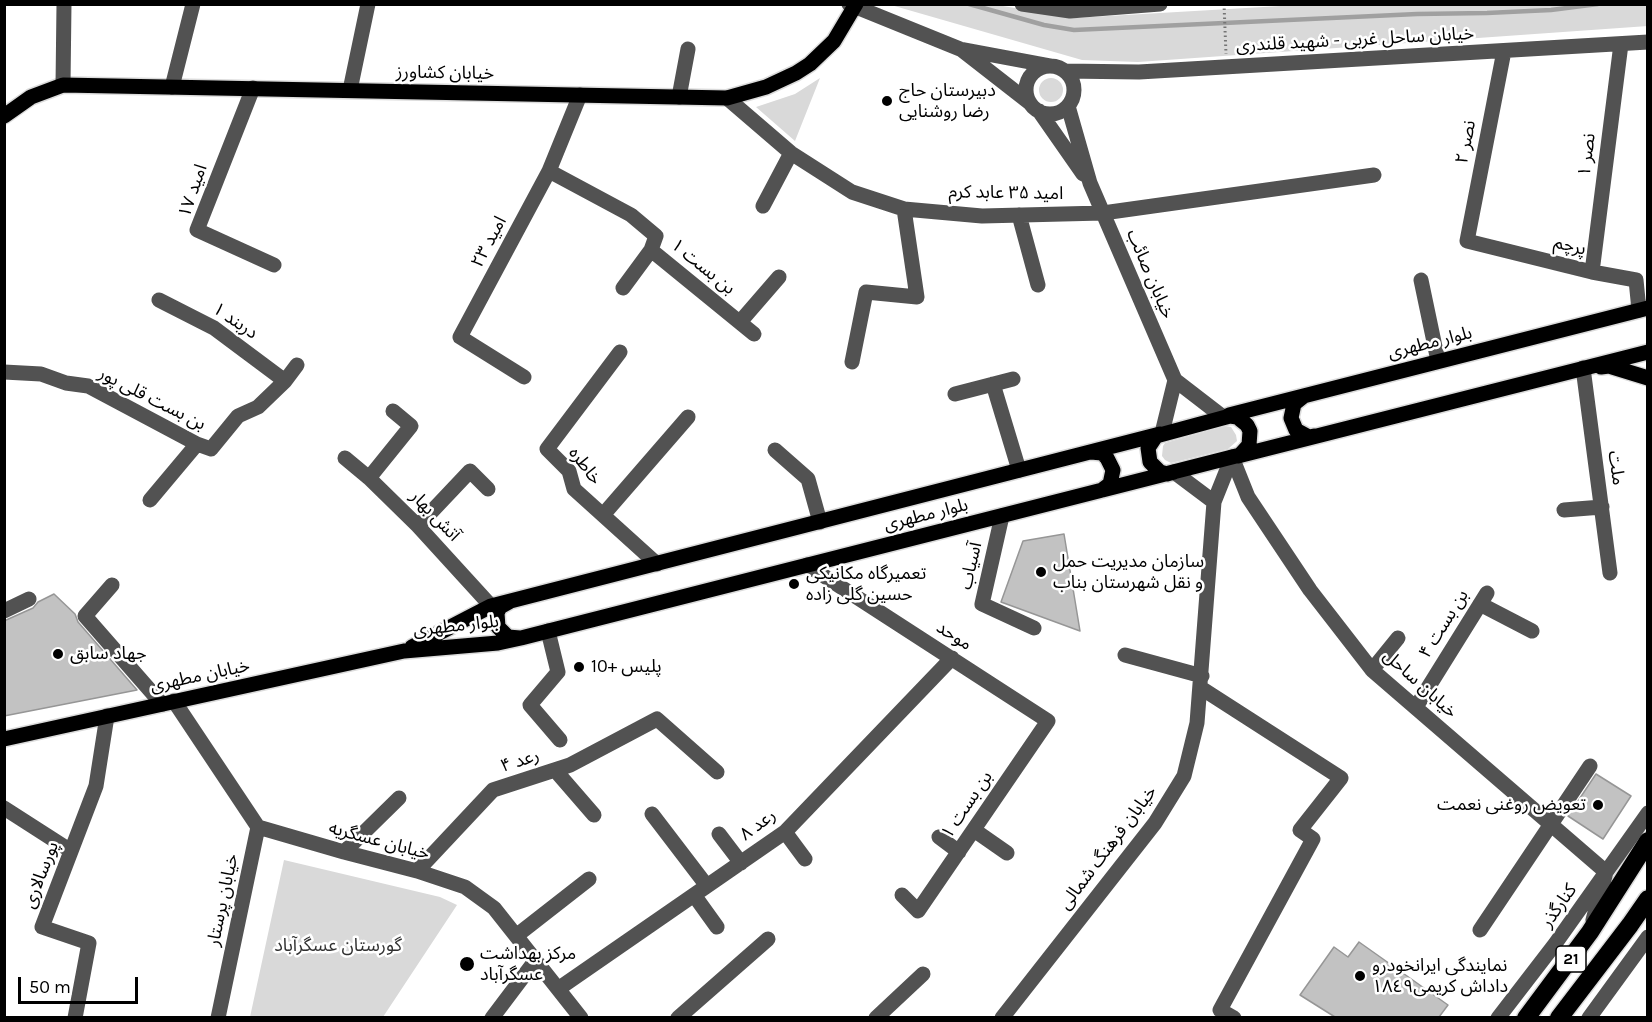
<!DOCTYPE html>
<html>
<head>
<meta charset="utf-8">
<style>
	body { margin:0 }
	#map { position:relative; width:1652px; height:1022px; overflow:hidden; background:#fff; font-family:Karla,sans-serif }
	canvas { display:block }
	.frame { position:absolute; inset:0; border:6px solid #000; pointer-events:none }
	.scale { position:absolute; left:18px; top:977px; width:120px; height:27px; box-sizing:border-box; border:3px solid #000; border-top:0; padding-left:8px; font-size:18px; line-height:21px; white-space:nowrap; color:#000; -webkit-text-stroke:4px #fff; paint-order:stroke }
</style>
</head>
<body>
<div id="map">
<canvas width="1652" height="1022"></canvas>
<div class="frame"></div>
<div class="scale">50 m</div>
</div>
<script>
const g = document.querySelector('canvas').getContext('2d');
g.lineJoin = 'round';
function fillPath(path, color) {
  g.fillStyle = color;
  g.fill(path, 'evenodd');
}
function poly(rows) {
  const path = new Path2D();
  for (const r of rows) {
    if (r.length === 3) {
      path.moveTo(r[0] + r[2], r[1]);
      path.arc(r[0], r[1], r[2], 0, 2 * Math.PI);
      continue;
    }
    path.moveTo(r[0], r[1]);
    for (let i = 2; i < r.length; i += 2) path.lineTo(r[i], r[i + 1]);
  }
  return path;
}
function stroke(path, color, width, dash) {
  g.strokeStyle = color;
  g.lineWidth = width;
  g.lineCap = dash ? 'butt' : 'round';
  g.setLineDash(dash || []);
  g.stroke(path);
}
function drawText(font, color, halo, rows, align = 'center') {
  g.font = font + ' Karla,"Noto Sans Arabic",sans-serif';
  g.lineWidth = 5;
  g.setLineDash([]);
  g.textBaseline = 'middle';
  g.strokeStyle = halo;
  g.fillStyle = color;
  for (const [text, x, y, turn = 0] of rows) {
    g.save();
    g.translate(x, y);
    g.rotate((+turn || 0) * Math.PI / 180);
    g.textAlign = isNaN(turn) ? turn : align;
    if (halo) g.strokeText(text, 0, 0);
    g.fillText(text, 0, 0);
    g.restore();
  }
}
fillPath(poly([
	[1315,4,1647,4,1648,26,1138,62,1082,60,891,5,997,5,1074,18],
	[1051,90,12],
	[820,78,795,141,756,107,795,94],
	[1225,426,1231,427,1236,435,1237,441,1228,449,1171,463,1165,460,1162,456,1163,446,1165,443],
	[284,860,440,897,457,905,383,1017,250,1017]
]), '#d9d9d9');
stroke(poly([
	[969,4,1044,25,1074,30,1417,14,1487,13,1551,10,1598,4]
]), '#a0a0a0', 4.5);
const building = poly([
	[1064,534,1080,631,1001,602,1023,541,1064,534],
	[54,594,75,614,78,622,137,690,4,716,4,621,33,608,38,602,54,594],
	[1596,774,1631,796,1603,839,1568,816,1596,774],
	[1359,942,1448,1005,1439,1017,1335,1017,1300,995,1334,947,1348,957,1359,942]
]);
fillPath(building, '#c2c2c2');
stroke(building, '#969696', 1.5);
const major = poly([
	[4,116,31,97,63,85,727,98,766,87,796,73,810,64,834,41,856,4],
	[1601,367,1609,366,1648,378],
	[1304,396,1294,404,1291,418,1296,430,1309,437,1314,436],
	[1229,415,1648,308],
	[1091,452,1102,453,1107,458,1113,470,1110,484,1102,490],
	[1238,456,1648,352],
	[509,602,500,607,497,613,498,627,508,637,520,638],
	[412,647,491,606,1160,434],
	[4,739,404,651,498,643,521,638,1232,457,1240,455,1249,445,1250,431,1247,425,1237,417,1230,416,1156,436,1148,448,1150,462,1160,472,1167,474,1174,472]
]);
const highway = poly([
	[1526,1018,1590,932,1648,841],
	[1559,1018,1630,925,1648,899]
]);
stroke(major, '#dbdbdb', 18);
stroke(highway, '#dbdbdb', 21);
stroke(poly([
	[1224,4,1226,54]
]), '#747474', 3, [1.5, 3]);
stroke(poly([
	[849,4,960,49,1051,66],
	[1022,4,1070,11,1160,4],
	[962,50,1030,103],
	[1504,51,1467,241,1592,272,1636,280,1639,310],
	[1050,90,24],
	[1065,71,1139,72,1648,42],
	[63,85,64,4],
	[172,87,193,4],
	[253,88,197,230,274,265],
	[350,90,368,4],
	[679,97,688,49],
	[727,98,791,153,852,192,904,209,982,216,1103,213,1374,175],
	[1068,106,1090,183,1175,380,1223,417],
	[1039,111,1083,174],
	[549,171,631,215,656,236,651,250,754,334],
	[763,206,791,153],
	[1019,215,1038,285],
	[1592,272,1621,44],
	[1421,280,1438,361],
	[623,288,651,250],
	[159,300,214,328,285,381],
	[740,322,779,277],
	[620,352,547,449,569,471,574,489,657,564],
	[852,362,866,292,917,297,904,209],
	[1583,368,1610,573],
	[4,372,41,374,66,383,88,386,197,444,211,449,238,416,258,407,285,381,297,365],
	[524,377,460,337,549,171,580,95],
	[993,384,1019,470],
	[955,394,1013,379],
	[1162,433,1175,380],
	[775,450,808,479,820,522],
	[1232,457,1248,497,1310,590,1372,670,1606,872,1593,920],
	[345,458,369,478,418,526,491,606],
	[1174,472,1214,502],
	[369,478,411,426,393,411],
	[150,500,197,444],
	[1564,510,1602,507],
	[603,515,688,417],
	[1002,516,982,604,1034,628],
	[418,526,470,471,488,489],
	[807,565,1048,721,918,911,902,895],
	[112,585,85,616,162,704],
	[1480,604,1532,631],
	[4,611,29,599],
	[548,631,558,672,530,705,560,740],
	[1125,655,1202,676],
	[1372,670,1398,638],
	[1201,688,1341,778,1300,830,1313,839,1220,1010,1234,1018],
	[174,701,258,827,344,852,417,871,465,887,494,908,581,1018],
	[1416,707,1487,593],
	[555,770,594,815],
	[4,808,71,851],
	[652,814,707,886],
	[974,830,1007,853],
	[785,832,805,859],
	[719,834,741,863],
	[939,837,959,852],
	[344,852,399,798],
	[417,871,493,790,570,765,657,719,717,772],
	[694,895,717,927],
	[1480,930,1590,766],
	[516,936,589,879],
	[558,989,785,832,952,658],
	[75,1018,89,943,42,927,96,786,107,716],
	[218,1018,258,827],
	[492,1018,535,961],
	[678,1018,768,939],
	[876,1018,923,974],
	[1002,1018,1155,823,1184,776,1197,723,1214,502,1232,457],
	[1498,1018,1555,944,1648,813],
	[1589,1018,1648,937]
]), '#525252', 15);
stroke(major, '#000', 15);
stroke(highway, '#000', 18);
for (const [x, y, r, color] of [
	[887,101,6,"#000"],
	[1041,572,6,"#000"],
	[794,584,6,"#000"],
	[58,654,6,"#000"],
	[579,667,6,"#000"],
	[1598,805,6,"#000"],
	[467,964,8,"#000"],
	[1360,976,6,"#000"]
]) {
  const dot = new Path2D();
  dot.arc(x, y, r, 0, 2 * Math.PI);
  g.fillStyle = color;
  g.fill(dot);
  stroke(dot, '#fff', 2);
}
for (const [x, y, w] of [
	[1571,959,30]
]) {
  const box = new Path2D();
  box.roundRect(x - w / 2, y - 13, w, 26, 4.5);
  g.fillStyle = '#fff';
  g.fill(box);
  stroke(box, '#000', 1.5);
}
drawText('bold 16px', '#000', null, [
	["21",1571,959]
]);
drawText('18px', '#000', '#fff', [
	["خیابان ساحل غربی - شهید قلندری",1355,40,-3],
	["خیابان کشاورز",445,73,1],
	["نصر ۲",1466,142,-79],
	["نصر ۱",1587,155,-83],
	["امید ۱۷",193,191,-71],
	["امید ۳۵ عابد کرم",1006,193,1],
	["امید ۲۳",489,242,-62],
	["پرچم",1570,246,14],
	["بن بست ۱",703,267,39],
	["خیابان صائب",1150,274,67],
	["دربند ۱",235,321,34],
	["بلوار مطهری",1430,343,-14],
	["بن بست قلی پور",152,399,27],
	["خاطره",585,466,53],
	["ملت",1616,468,82],
	["بلوار مطهری",926,515,-14],
	["آتش بهار",435,516,46],
	["آسیاب",971,566,-77],
	["بن بست ۴",1444,624,-58],
	["بلوار مطهری",456,626,-6],
	["موحد",954,636,33],
	["خیابان مطهری",200,676,-12],
	["خیابان ساحل",1420,684,42],
	["رعد ۴",520,761,-18],
	["بن بست ۱",967,805,-56],
	["رعد ۸",758,825,-37],
	["خیابان عسگریه",379,841,15],
	["خیابان فرهنگ شمالی",1108,848,-53],
	["پورسالاری",41,875,-69],
	["خیابان پرستار",223,900,-78],
	["کنارگذر",1559,906,-55]
]);
drawText('18px', '#000', '#fff', [
	["دبیرستان حاج",899,91],
	["رضا روشنایی",899,112],
	["سازمان مدیریت حمل",1053,562],
	["و نقل شهرستان بناب",1053,583],
	["تعمیرگاه مکانیکی",806,574],
	["حسین گلی زاده",806,595],
	["جهاد سابق",70,654],
	["پلیس +10",591,667],
	["تعویض روغنی نعمت",1586,805,"right"],
	["مرکز بهداشت",480,954],
	["عسگرآباد",480,975],
	["نمایندگی ایرانخودرو",1372,966],
	["داداش کریمی١٨٤٩",1372,987]
], 'left');
drawText('18px', '#303030', '#fff', [
	["گورستان عسگرآباد",338,946]
]);
</script>
</body>
</html>
